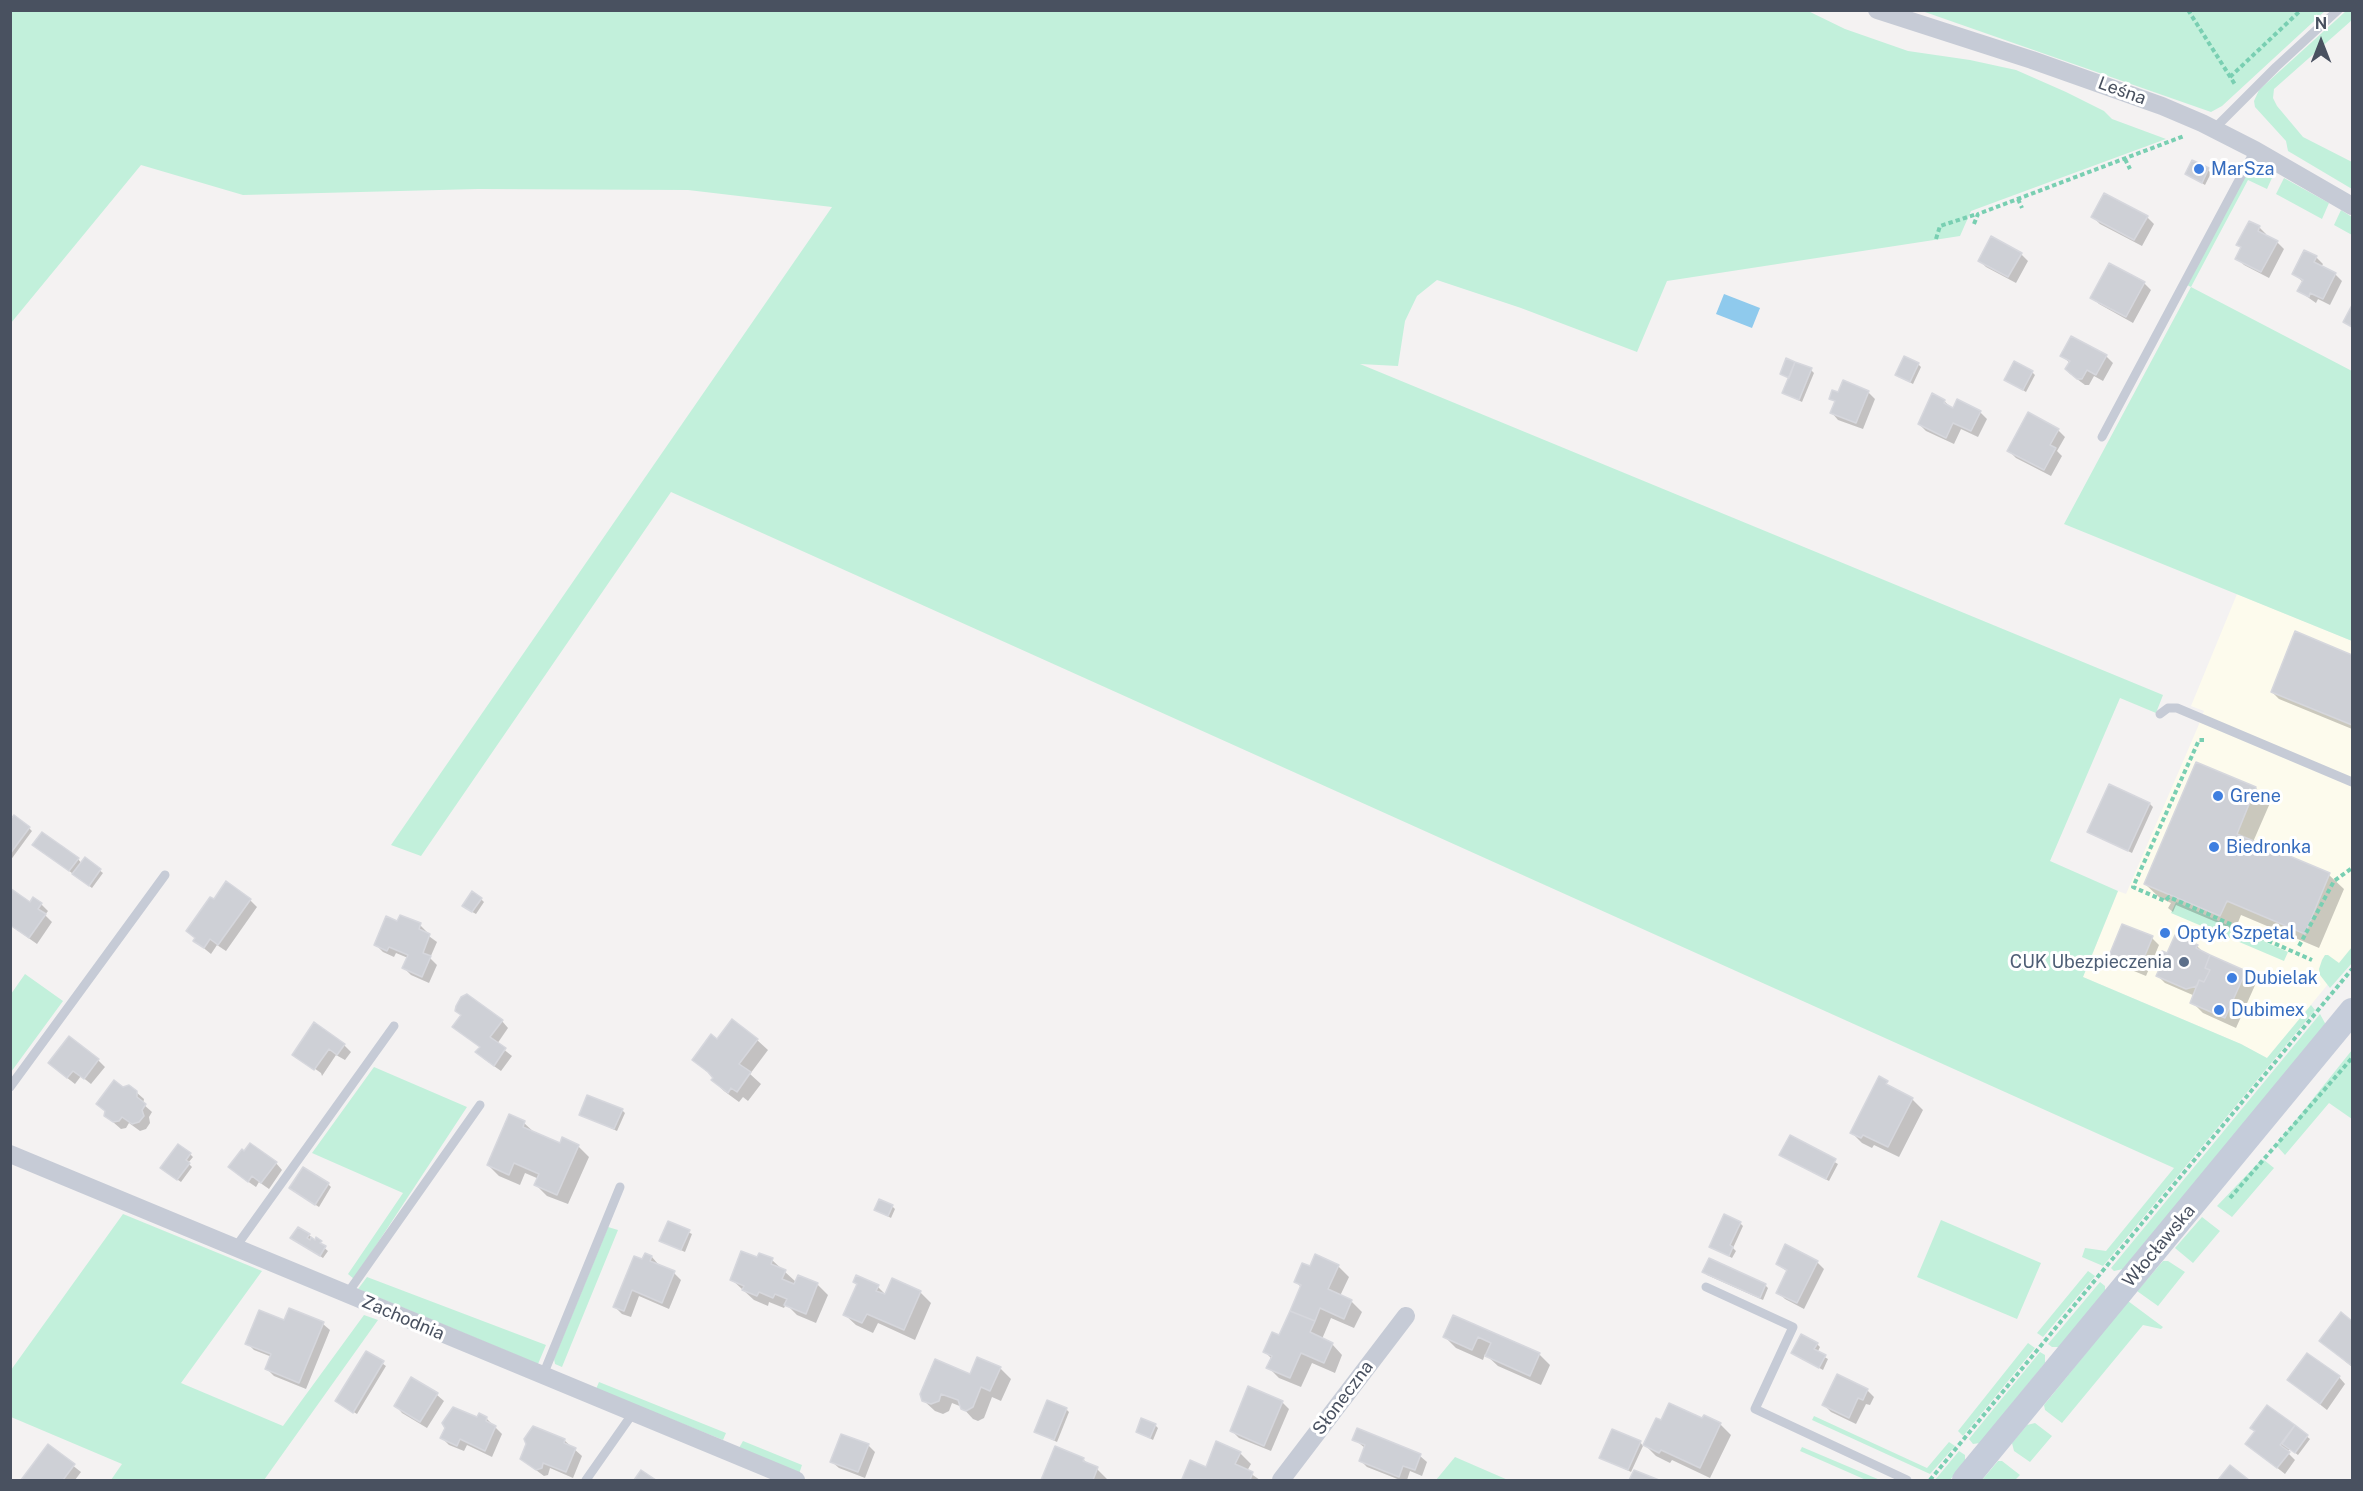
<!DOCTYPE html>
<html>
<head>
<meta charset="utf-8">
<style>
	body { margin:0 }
	#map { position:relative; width:2363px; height:1491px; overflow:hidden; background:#f4f2f2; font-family:"Public Sans",sans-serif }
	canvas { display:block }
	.frame { position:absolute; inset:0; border:12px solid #495160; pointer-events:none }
	.north { position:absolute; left:2291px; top:12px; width:60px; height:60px; -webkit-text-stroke:4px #fff; paint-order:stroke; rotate:0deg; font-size:16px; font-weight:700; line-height:24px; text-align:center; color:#495160 }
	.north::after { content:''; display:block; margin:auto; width:21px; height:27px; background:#495160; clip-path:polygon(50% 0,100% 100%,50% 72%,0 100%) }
</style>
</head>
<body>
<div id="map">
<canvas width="2363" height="1491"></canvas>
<div class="frame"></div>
<div class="north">N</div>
</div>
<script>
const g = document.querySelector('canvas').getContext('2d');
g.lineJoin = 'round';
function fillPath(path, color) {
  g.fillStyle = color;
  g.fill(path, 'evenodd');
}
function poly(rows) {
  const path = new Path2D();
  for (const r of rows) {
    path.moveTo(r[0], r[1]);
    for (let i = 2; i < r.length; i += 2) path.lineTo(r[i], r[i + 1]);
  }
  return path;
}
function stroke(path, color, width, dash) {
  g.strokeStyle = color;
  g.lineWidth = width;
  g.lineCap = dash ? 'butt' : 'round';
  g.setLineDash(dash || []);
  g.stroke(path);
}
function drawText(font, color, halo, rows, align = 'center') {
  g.font = font + ' "Public Sans",sans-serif';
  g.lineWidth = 6;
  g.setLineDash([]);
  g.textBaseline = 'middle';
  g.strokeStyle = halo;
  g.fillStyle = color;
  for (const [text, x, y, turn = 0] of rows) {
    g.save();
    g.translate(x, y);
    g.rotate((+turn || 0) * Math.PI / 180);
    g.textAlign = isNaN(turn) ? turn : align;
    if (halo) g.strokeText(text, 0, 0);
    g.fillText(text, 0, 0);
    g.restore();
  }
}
fillPath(poly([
	[2237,594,2352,641,2352,955,2267,1058,2241,1044,2083,977,2118,891,2126,894,2197,729,2204,711,2191,706]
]), '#fdfbed');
fillPath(poly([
	[1806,10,1845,29,1908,51,1970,60,2016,70,2066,92,2104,111,2112,119,2166,139,1971,211,1960,236,1667,281,1637,352,1521,308,1437,280,1417,296,1405,321,1398,366,1360,364,2163,695,2156,713,2120,698,2050,861,2118,891,2083,977,2241,1044,2267,1058,2311,1005,2315,1010,2103,1266,2082,1257,2085,1248,2106,1251,2174,1168,671,492,421,856,391,845,832,207,688,190,478,189,243,195,141,165,11,323,11,11],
	[1922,11,2325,11,2222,106,2211,112],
	[2346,11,2352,11,2352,20,2274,89,2273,98,2277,106,2303,137,2352,162,2352,189,2288,151,2286,141,2255,107,2254,101,2259,90],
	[2256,169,2275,171,2267,189,2248,180,2191,287,2352,371,2352,641,2064,524,2191,287,2187,285,2243,177],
	[2284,178,2329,203,2322,219,2276,194],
	[2341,210,2352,217,2352,235,2334,225],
	[2176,902,2288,952,2284,961,2171,913],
	[2352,947,2352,963,2330,988,2320,975,2319,969,2322,960,2325,955,2328,955,2339,963],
	[25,974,63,1001,11,1072,11,994],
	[2320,1014,2326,1025,2123,1269,2114,1271,2111,1268],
	[2352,1050,2352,1119,2329,1103,2285,1155,2276,1145],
	[374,1067,467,1107,354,1279,348,1274,403,1193,312,1153],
	[2264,1160,2274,1168,2232,1217,2217,1206,2260,1161],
	[123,1214,262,1271,181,1383,283,1426,364,1315,378,1320,264,1480,111,1480,122,1464,11,1417,11,1370],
	[2202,1217,2220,1231,2193,1263,2175,1248],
	[1941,1220,2041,1263,2017,1319,1917,1277],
	[608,1227,618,1230,562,1367,555,1364,554,1359],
	[2163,1261,2168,1261,2185,1272,2158,1306,2137,1291],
	[2088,1271,2095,1276,2043,1337,2037,1333],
	[367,1277,546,1345,538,1364,358,1289],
	[2100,1282,2105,1286,2105,1292,2060,1347,2052,1347,2048,1344],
	[2128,1301,2163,1327,2161,1329,2143,1325,2062,1423,2045,1410,2044,1405],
	[2028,1343,2035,1348,1963,1436,1958,1431],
	[2040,1352,2045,1355,2045,1363,1980,1443,1973,1444,1969,1439],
	[599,1382,726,1433,723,1440,596,1389],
	[1814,1416,1927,1468,1949,1442,1955,1446,1930,1474,1812,1420],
	[2035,1423,2052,1436,2030,1462,2014,1451,2012,1443,2027,1425],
	[743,1441,802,1465,799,1474,739,1448],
	[1802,1447,1880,1480,1866,1480,1800,1451],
	[1959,1451,1965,1455,1965,1462,1950,1480,1935,1480],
	[1455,1457,1508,1480,1436,1480],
	[1998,1461,2002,1461,2020,1475,2015,1480,1982,1480]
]), '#c2f0db');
fillPath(poly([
	[1724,294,1760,308,1752,328,1716,314]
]), '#8fcaed');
fillPath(poly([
	[2208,170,2211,173,2205,185,2187,174],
	[2093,217,2147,217,2154,224,2142,246,2100,224],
	[2250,223,2260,228,2266,234,2265,236,2277,242,2284,249,2269,278,2244,265,2237,258,2242,249,2238,245],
	[2021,254,2028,261,2016,283,1986,267,1980,261],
	[2316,257,2323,264,2321,267,2335,274,2342,281,2330,305,2318,299,2316,303,2299,291,2303,282,2294,274],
	[2144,283,2151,290,2133,323,2099,304,2092,297],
	[2062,356,2106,356,2113,363,2103,381,2094,376,2089,385,2085,385,2069,373,2067,369,2070,363],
	[1918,364,1921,367,1913,384,1896,375],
	[1811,370,1814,373,1802,402,1784,393,1790,379,1781,374],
	[2032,372,2035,375,2026,392,2006,380],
	[1868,392,1875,399,1863,429,1838,420,1832,413,1836,403,1831,398],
	[1944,401,1954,410,1980,412,1987,419,1978,437,1961,429,1954,444,1926,431,1919,424],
	[2058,430,2065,437,2057,451,2062,456,2051,476,2016,458,2009,451],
	[2296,633,2352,656,2352,729,2279,699,2272,692],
	[2196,764,2256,788,2270,803,2253,842,2329,875,2344,889,2319,948,2241,915,2235,930,2176,905,2173,912,2168,908,2171,903,2160,898,2145,884],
	[2150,804,2153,807,2132,853,2089,832],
	[10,823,29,828,32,831,10,861],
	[37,847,78,859,82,864,85,859,103,873,92,888],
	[481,899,484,902,476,914,467,909],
	[250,900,257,907,226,951,217,945,211,954,195,941,214,901],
	[30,904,41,904,48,911,45,915,52,922,37,944,10,925],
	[398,923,420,925,427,932,426,934,437,942,430,958,437,965,429,983,411,975,404,968,408,958,396,953,394,957,383,952,376,945],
	[2152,938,2159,945,2146,976,2117,964,2110,957],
	[2197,946,2204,953,2245,972,2256,983,2236,1028,2203,1013,2192,1002,2195,996,2165,983,2158,976,2168,955],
	[502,1021,508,1028,497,1044,512,1056,501,1071,484,1059,477,1052,481,1048,454,1027],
	[757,1040,768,1050,750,1074,761,1084,748,1101,743,1097,739,1102,724,1091,713,1080,714,1078,694,1060,717,1041],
	[344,1045,351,1052,345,1060,336,1055,322,1076,321,1073,294,1054],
	[98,1060,105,1067,91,1084,81,1076,75,1084,57,1070],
	[1879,1078,1895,1090,1912,1099,1923,1110,1899,1157,1874,1145,1872,1148,1862,1143,1852,1133],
	[123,1089,136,1092,144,1099,143,1104,152,1112,149,1117,150,1123,146,1129,140,1131,129,1123,126,1128,121,1129,106,1116],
	[622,1110,625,1113,617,1131,580,1114],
	[524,1123,536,1134,560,1145,578,1146,589,1157,568,1204,547,1196,536,1185,539,1179,525,1173,520,1185,499,1176,488,1165],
	[1791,1137,1838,1164,1829,1181,1784,1157],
	[190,1154,193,1157,188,1163,192,1167,181,1182,165,1171],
	[276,1163,282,1170,269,1189,259,1182,256,1187,237,1174],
	[328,1184,331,1187,319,1207,294,1191],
	[892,1206,895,1209,891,1218,876,1210],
	[669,1223,692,1234,685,1252,661,1241],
	[1740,1223,1743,1226,1733,1248,1736,1251,1732,1258,1711,1246],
	[309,1235,328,1251,323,1258,292,1238],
	[646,1255,652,1257,658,1264,658,1266,674,1273,681,1280,669,1309,639,1296,631,1317,622,1314,615,1307],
	[757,1259,772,1260,796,1282,817,1284,828,1295,816,1323,797,1315,786,1304,784,1308,769,1302,768,1306,754,1300,731,1279],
	[1710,1260,1765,1285,1768,1288,1763,1300,1707,1275,1704,1272],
	[1817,1262,1824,1269,1804,1309,1785,1299,1778,1292,1788,1272,1777,1264],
	[1338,1266,1349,1277,1340,1296,1351,1301,1362,1312,1354,1328,1331,1318,1322,1339,1332,1344,1342,1355,1335,1373,1312,1363,1301,1387,1279,1378,1268,1367,1272,1359,1265,1352,1280,1337,1302,1288,1295,1281,1311,1268],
	[855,1282,878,1287,886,1295,920,1292,931,1303,915,1340,878,1323,873,1333,856,1325,845,1315,858,1285],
	[2341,1314,2352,1323,2352,1367,2321,1341],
	[1454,1317,1539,1354,1550,1365,1541,1385,1498,1366,1485,1354,1483,1360,1456,1348,1445,1337],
	[285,1322,323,1324,330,1330,306,1389,274,1376,267,1369,272,1357,254,1350,247,1343],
	[1817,1344,1820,1347,1817,1353,1828,1359,1823,1370,1793,1353],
	[367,1353,386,1366,357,1414,340,1404],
	[1000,1368,1011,1379,1001,1401,992,1397,984,1418,978,1421,973,1419,962,1407,952,1403,949,1411,943,1414,935,1411,923,1400,971,1376],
	[2339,1377,2345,1384,2327,1410,2289,1380],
	[1867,1390,1874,1397,1870,1405,1866,1404,1856,1424,1831,1412,1824,1405],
	[437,1395,444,1401,427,1428,402,1413,396,1406],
	[1282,1402,1289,1409,1271,1451,1239,1438,1232,1431],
	[2268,1407,2310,1439,2298,1455,2290,1449,2287,1452,2295,1460,2285,1474,2247,1444,2256,1432],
	[1066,1409,1069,1412,1057,1442,1036,1432],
	[486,1418,502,1434,492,1457,467,1445,464,1451,449,1445,442,1438,478,1419],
	[1703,1420,1720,1424,1731,1435,1710,1478,1672,1460,1670,1463,1656,1456,1645,1445,1661,1422],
	[1155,1425,1158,1428,1153,1440,1138,1432],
	[1354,1439,1420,1456,1427,1462,1422,1476,1410,1471,1407,1480,1400,1480,1367,1467,1360,1460,1365,1448],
	[564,1440,582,1456,573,1478,550,1468,548,1475,544,1476,521,1459],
	[1640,1442,1643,1446,1631,1472,1601,1457],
	[868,1445,875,1452,865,1478,839,1468,832,1462],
	[48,1446,81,1472,75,1480,23,1480],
	[1055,1448,1083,1459,1090,1466,1097,1469,1108,1480,1042,1480],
	[1240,1453,1251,1464,1247,1471,1260,1480,1185,1480,1184,1479]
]), '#0003');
const building = poly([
	[2192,160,2209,168,2202,183,2185,174,2192,160],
	[2104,193,2148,216,2134,240,2091,217,2104,193],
	[2249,221,2260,226,2258,231,2278,241,2261,272,2235,259,2241,247,2236,245,2249,221],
	[1991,236,2022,253,2008,277,1978,261,1991,236],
	[2304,250,2317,256,2314,262,2336,273,2323,299,2310,293,2309,297,2297,291,2303,280,2292,274,2304,250],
	[2109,263,2145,282,2126,317,2090,298,2109,263],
	[2352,305,2352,327,2343,322,2352,305],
	[2071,336,2107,355,2096,375,2087,370,2082,379,2077,379,2065,369,2070,361,2060,356,2071,336],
	[1904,356,1919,363,1910,382,1895,375,1904,356],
	[1786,358,1795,362,1789,378,1780,374,1786,358],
	[2014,361,2033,371,2023,390,2004,380,2014,361],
	[1795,362,1812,368,1799,400,1782,393,1795,362],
	[1843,380,1869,391,1856,423,1830,413,1835,401,1829,399,1832,390,1838,392,1843,380],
	[1932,393,1945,400,1944,403,1953,408,1957,399,1981,411,1971,431,1953,423,1946,438,1918,424,1932,393],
	[2028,412,2059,429,2050,445,2056,448,2044,470,2007,451,2028,412],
	[2295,631,2352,655,2352,725,2271,692,2295,631],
	[2196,762,2256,787,2237,834,2330,873,2305,934,2227,901,2220,916,2144,884,2196,762],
	[2109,784,2150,803,2128,851,2087,832,2109,784],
	[14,815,30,827,10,854,10,820,14,815],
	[42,832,79,858,69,871,32,845,42,832],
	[85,857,101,869,89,886,72,874,85,857],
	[226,881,251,899,218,945,210,939,204,948,193,941,195,938,186,931,210,897,214,899,226,881],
	[10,888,30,902,33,897,42,903,38,909,46,914,29,938,10,925,10,888],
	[472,891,482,898,472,912,462,906,472,891],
	[400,915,421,923,419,929,430,934,423,953,431,956,422,977,402,968,408,955,389,947,387,951,374,945,386,916,397,921,400,915],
	[2122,924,2153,936,2139,970,2108,958,2122,924],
	[2175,935,2198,945,2196,948,2210,955,2205,968,2210,970,2204,982,2199,980,2197,986,2186,989,2156,976,2162,963,2158,961,2162,951,2167,953,2175,935],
	[2210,955,2246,971,2225,1018,2190,1003,2199,980,2204,982,2210,970,2205,968,2210,955],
	[467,994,503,1020,490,1037,506,1048,494,1066,475,1052,480,1047,452,1027,461,1015,455,1011,456,1006,461,997,467,994],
	[732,1019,758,1039,739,1064,751,1072,737,1092,731,1088,728,1093,711,1080,713,1078,708,1072,692,1060,711,1034,717,1039,732,1019],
	[314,1022,345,1044,337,1055,329,1049,314,1070,292,1055,314,1022],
	[69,1036,99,1059,84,1079,73,1071,67,1078,48,1063,69,1036],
	[1879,1076,1888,1081,1886,1084,1913,1098,1888,1147,1863,1135,1861,1138,1850,1133,1879,1076],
	[114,1080,123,1087,129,1085,137,1091,137,1097,146,1104,142,1110,144,1116,139,1122,132,1124,122,1117,119,1121,113,1122,104,1116,105,1111,96,1104,114,1080],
	[587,1095,623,1109,614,1129,579,1115,587,1095],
	[509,1114,525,1121,523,1127,560,1143,562,1137,579,1145,557,1195,534,1185,539,1174,514,1163,509,1175,487,1165,509,1114],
	[1790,1135,1836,1159,1826,1179,1779,1155,1790,1135],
	[250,1143,277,1162,261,1183,252,1176,248,1182,228,1167,242,1149,244,1151,250,1143],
	[178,1144,191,1153,186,1160,190,1163,177,1180,160,1168,178,1144],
	[303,1167,329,1183,315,1205,289,1188,303,1167],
	[879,1199,893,1205,888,1216,874,1210,879,1199],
	[1724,1214,1741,1222,1730,1245,1733,1247,1729,1256,1709,1247,1724,1214],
	[668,1221,690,1230,681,1250,659,1241,668,1221],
	[298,1227,310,1234,307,1238,310,1240,311,1237,315,1240,316,1237,322,1241,320,1243,326,1246,320,1256,290,1238,298,1227],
	[1785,1244,1818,1261,1797,1303,1776,1293,1787,1270,1776,1264,1785,1244],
	[741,1251,757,1257,759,1253,773,1258,771,1264,786,1270,782,1279,794,1284,798,1275,818,1283,806,1314,784,1305,787,1299,775,1294,773,1298,759,1292,757,1296,742,1290,744,1286,730,1280,741,1251],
	[645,1253,652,1256,650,1261,675,1271,662,1303,632,1290,624,1311,613,1307,634,1256,642,1259,645,1253],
	[1315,1254,1339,1265,1328,1289,1352,1300,1344,1319,1320,1308,1315,1321,1290,1311,1301,1285,1294,1282,1302,1263,1310,1266,1315,1254],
	[1709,1258,1766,1284,1760,1298,1702,1272,1709,1258],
	[856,1275,879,1285,876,1291,885,1294,892,1278,921,1291,904,1330,867,1314,862,1323,843,1315,857,1284,853,1282,856,1275],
	[289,1308,324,1322,299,1383,265,1369,271,1354,245,1344,259,1310,284,1320,289,1308],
	[1290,1311,1315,1321,1310,1332,1333,1343,1324,1363,1301,1353,1290,1378,1266,1368,1272,1356,1263,1352,1272,1332,1279,1335,1290,1311],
	[2341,1312,2352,1321,2352,1366,2319,1341,2341,1312],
	[1453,1315,1540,1353,1530,1376,1485,1356,1491,1343,1478,1337,1472,1350,1443,1337,1453,1315],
	[1801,1334,1818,1343,1814,1349,1826,1355,1819,1368,1791,1353,1801,1334],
	[366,1351,384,1361,353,1413,335,1401,366,1351],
	[2307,1353,2340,1376,2320,1404,2287,1380,2307,1353],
	[977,1357,1001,1367,990,1391,981,1387,973,1407,966,1411,961,1409,958,1400,941,1394,939,1401,931,1404,922,1401,920,1394,935,1359,970,1374,977,1357],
	[1837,1374,1868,1389,1863,1400,1858,1398,1849,1418,1822,1405,1837,1374],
	[411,1377,438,1393,420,1422,394,1406,411,1377],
	[1248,1386,1283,1401,1264,1446,1230,1431,1248,1386],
	[1047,1400,1067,1408,1054,1440,1034,1432,1047,1400],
	[1669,1403,1702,1418,1704,1415,1721,1423,1700,1468,1661,1450,1659,1453,1643,1445,1656,1418,1661,1420,1669,1403],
	[2267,1405,2295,1425,2280,1445,2290,1452,2277,1468,2245,1444,2255,1431,2250,1428,2267,1405],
	[453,1407,477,1417,479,1413,487,1417,486,1421,496,1426,485,1451,460,1439,457,1446,440,1438,445,1428,442,1423,453,1407],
	[1141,1418,1156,1424,1150,1438,1136,1432,1141,1418],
	[2295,1425,2308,1435,2295,1453,2282,1444,2295,1425],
	[533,1426,565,1439,564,1443,576,1448,566,1472,543,1463,542,1468,536,1470,520,1459,526,1444,524,1439,533,1426],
	[1357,1428,1421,1454,1415,1470,1403,1466,1399,1477,1359,1461,1365,1445,1352,1440,1357,1428],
	[1612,1429,1641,1441,1628,1470,1599,1458,1612,1429],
	[841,1434,869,1444,858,1472,830,1462,841,1434],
	[1216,1441,1241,1452,1235,1464,1253,1472,1250,1480,1182,1479,1190,1460,1206,1467,1216,1441],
	[48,1444,75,1464,63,1480,21,1480,48,1444],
	[1055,1446,1084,1458,1083,1461,1098,1467,1093,1480,1041,1480,1055,1446],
	[2230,1465,2249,1480,2218,1480,2230,1465],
	[641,1470,656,1480,634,1480,641,1470],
	[1634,1470,1659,1480,1629,1480,1634,1470]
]);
fillPath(building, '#ced0d6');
stroke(building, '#d6d7dd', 1.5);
stroke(poly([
	[2188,10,2236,86],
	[2230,77,2301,10],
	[2125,159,2130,169],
	[2018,199,2022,208],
	[1974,224,1978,214,2184,136],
	[1936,239,1940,226,1977,214],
	[2204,740,2199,740,2133,887,2165,901,2169,897,2312,960],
	[2299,946,2334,881,2352,868],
	[2230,1198,2352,1058],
	[1930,1480,2352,969]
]), '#79cfb2', 4, [4.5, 3]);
stroke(poly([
	[2214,129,2276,67,2338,10],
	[2102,437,2255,150],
	[2160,714,2168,708,2177,708,2352,782],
	[10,1087,165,875],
	[235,1248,394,1026],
	[1706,1287,1793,1327,1755,1409,1907,1480],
	[347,1294,480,1105],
	[543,1375,620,1187],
	[586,1480,633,1413]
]), '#c6cbd6', 9);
stroke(poly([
	[1877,10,2032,60,2162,106,2202,123,2255,150,2352,206],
	[10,1154,796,1480],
	[1281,1480,1406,1316]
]), '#c6cbd6', 18);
stroke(poly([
	[1965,1480,2352,1011]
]), '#c5ccda', 26);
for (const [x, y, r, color] of [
	[2199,169,6,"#3f7fe0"],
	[2218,796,6,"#3f7fe0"],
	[2214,847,6,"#3f7fe0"],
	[2165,933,6,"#3f7fe0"],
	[2184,962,6,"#5c6f8a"],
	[2232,978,6,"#3f7fe0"],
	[2219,1010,6,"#3f7fe0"]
]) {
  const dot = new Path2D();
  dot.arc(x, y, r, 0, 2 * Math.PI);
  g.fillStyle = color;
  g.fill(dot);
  stroke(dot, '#fff', 2);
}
drawText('18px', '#495160', '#fff', [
	["Leśna",2122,91,20],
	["Włocławska",2159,1246,-50],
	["Zachodnia",403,1318,23],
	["Słoneczna",1343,1398,-53]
]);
drawText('18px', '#366cbe', '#fff', [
	["MarSza",2211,169],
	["Grene",2230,796],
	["Biedronka",2226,847],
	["Optyk Szpetal",2177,933],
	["Dubielak",2244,978],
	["Dubimex",2231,1010]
], 'left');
drawText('18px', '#4e5e75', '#fff', [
	["CUK Ubezpieczenia",2172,962]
], 'right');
</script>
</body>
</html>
